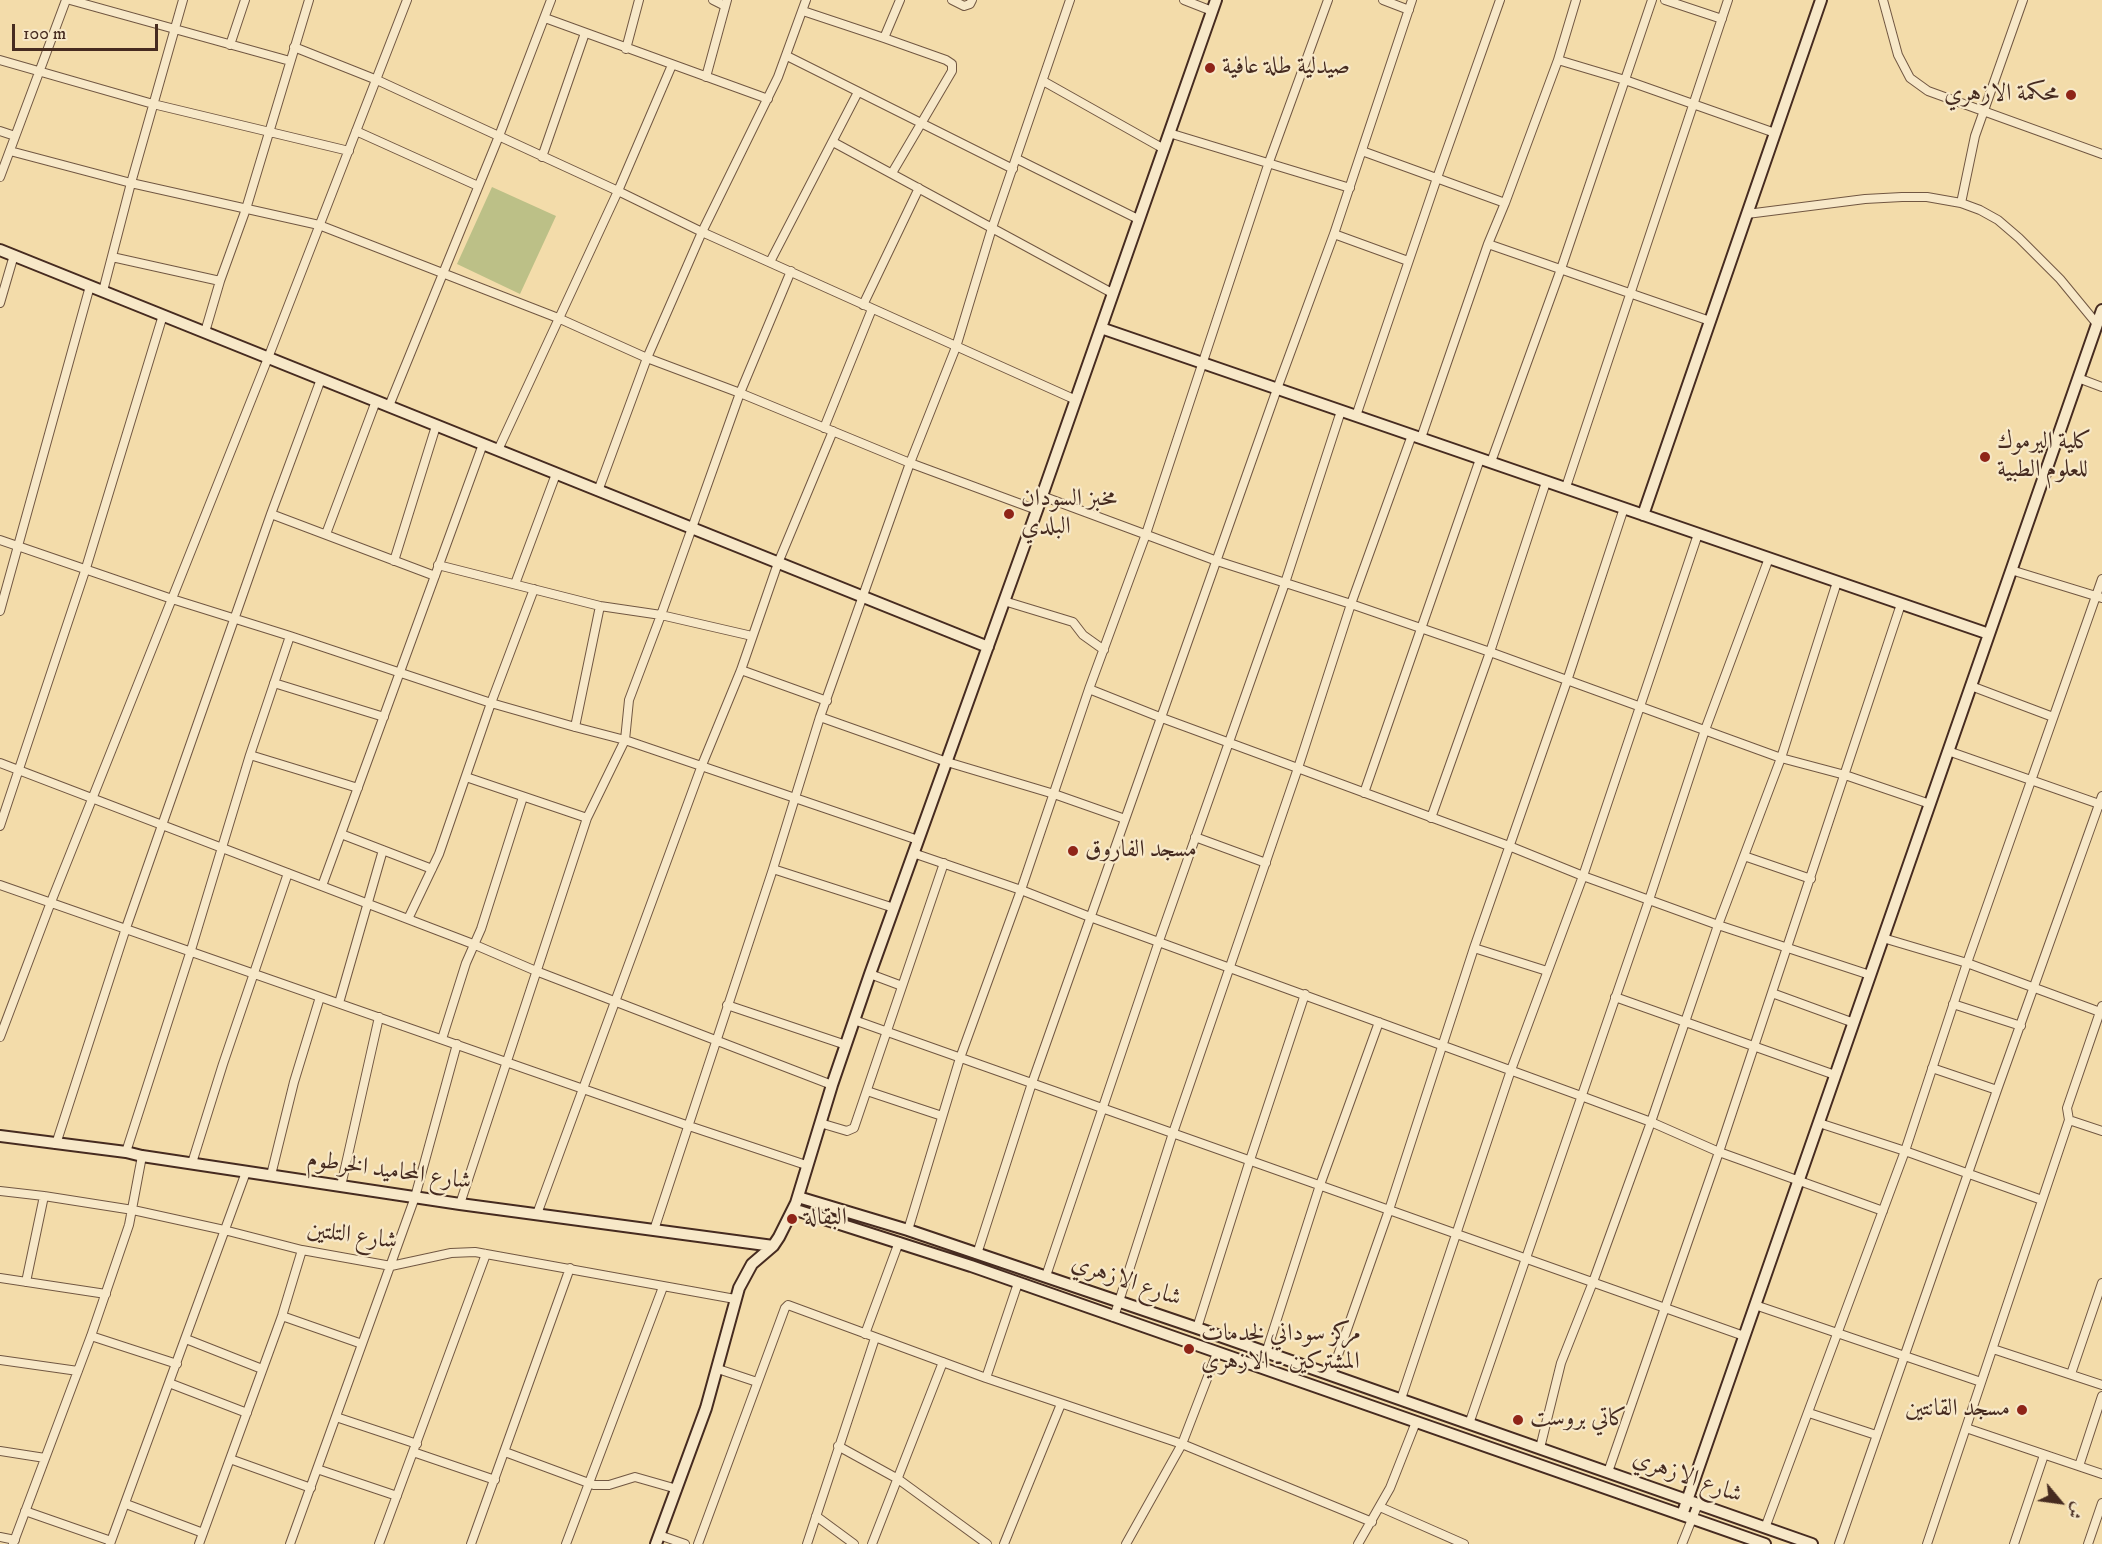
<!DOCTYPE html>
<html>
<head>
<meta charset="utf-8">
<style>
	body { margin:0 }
	#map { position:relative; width:2102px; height:1544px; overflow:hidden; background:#f3dcaa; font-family:"IM FELL DW Pica",Amiri,serif }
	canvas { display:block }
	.north { position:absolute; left:2030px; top:1472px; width:60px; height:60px; -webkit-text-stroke:4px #f7e8c8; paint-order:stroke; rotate:119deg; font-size:16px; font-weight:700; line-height:24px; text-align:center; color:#462b20 }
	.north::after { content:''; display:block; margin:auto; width:21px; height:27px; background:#462b20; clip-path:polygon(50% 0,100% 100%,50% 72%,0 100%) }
	.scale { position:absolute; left:12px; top:24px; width:146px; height:27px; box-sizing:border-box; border:3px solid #462b20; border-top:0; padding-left:8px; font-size:18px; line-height:21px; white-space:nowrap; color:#462b20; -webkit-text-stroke:4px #f7e8c8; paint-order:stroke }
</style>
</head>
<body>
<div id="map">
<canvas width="2102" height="1544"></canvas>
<div class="north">ش</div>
<div class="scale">100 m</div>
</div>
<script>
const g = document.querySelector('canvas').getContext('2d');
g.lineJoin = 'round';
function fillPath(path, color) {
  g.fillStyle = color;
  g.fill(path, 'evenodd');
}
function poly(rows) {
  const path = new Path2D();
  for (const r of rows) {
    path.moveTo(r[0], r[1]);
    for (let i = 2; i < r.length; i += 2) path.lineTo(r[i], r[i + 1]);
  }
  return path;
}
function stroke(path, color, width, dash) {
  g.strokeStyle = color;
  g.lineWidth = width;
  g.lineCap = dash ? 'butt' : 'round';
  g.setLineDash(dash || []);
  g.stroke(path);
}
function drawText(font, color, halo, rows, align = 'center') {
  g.font = font + ' "IM FELL DW Pica",Amiri,serif';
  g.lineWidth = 4.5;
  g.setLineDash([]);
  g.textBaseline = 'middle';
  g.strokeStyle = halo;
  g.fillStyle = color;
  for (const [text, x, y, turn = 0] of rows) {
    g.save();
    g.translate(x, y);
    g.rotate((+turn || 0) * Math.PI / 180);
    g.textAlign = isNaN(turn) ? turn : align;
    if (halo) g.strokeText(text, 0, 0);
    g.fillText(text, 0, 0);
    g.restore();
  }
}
fillPath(poly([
	[492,187,556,216,520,294,457,264]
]), '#bcc087');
const street = poly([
	[70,0,290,61],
	[713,0,725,6],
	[952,0,964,6,970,4,972,0],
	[1184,0,1212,11],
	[1383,0,1409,10],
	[1665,0,1722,19],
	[1883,0,1898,55,1910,78,1928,91,2102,154],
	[803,11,884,38,946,60,952,64,952,71,892,173],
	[545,18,768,99],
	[884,38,900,0],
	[230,45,245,0],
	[294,47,377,80,618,191,702,232,1076,400],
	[626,49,639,0],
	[787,56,1013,169],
	[0,60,153,104,349,151],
	[1558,60,1625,80,1775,133],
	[706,77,727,0],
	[1043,81,1164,149],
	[0,131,15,136],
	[356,131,478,186],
	[1169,133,1350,188],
	[833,142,1112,293],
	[10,151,131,183,319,225,558,318,647,358,740,393,910,463,1037,510],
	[1362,151,1505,203],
	[542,157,585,33],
	[1017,159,1138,219],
	[0,177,66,0],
	[1961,203,1975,136,2023,0],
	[1747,214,1865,199,1902,197,1927,197,1961,203,1980,210,1998,220,2019,238,2060,279,2097,324],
	[1334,234,1408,261],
	[1488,244,1710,321],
	[112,257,220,281],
	[770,262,858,92],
	[103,291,131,183,183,0],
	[0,303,14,255],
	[863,305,919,188],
	[205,332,220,281,246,209,309,0],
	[2078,378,2102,387],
	[389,406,499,136,551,0],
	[1356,416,1437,178,1500,0],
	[824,428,872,309],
	[1421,438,1488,244,1505,203,1558,60,1576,0],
	[498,450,618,191,672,65],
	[1491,462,1561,269,1652,0],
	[1566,487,1728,0],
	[598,491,647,358,702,232,778,77,806,0],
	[1042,496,1217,561,1351,604,1490,652,1781,758,1845,775,1930,804],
	[271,514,435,576],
	[326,534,376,401],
	[0,540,172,599,290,636,491,703,575,727,625,740,918,840],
	[394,561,436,426],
	[438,565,600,606,661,615,752,636],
	[2011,570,2102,598],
	[515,584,556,474],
	[1004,601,1073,622,1083,635,1104,650],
	[0,611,90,286],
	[741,670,827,701],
	[274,683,384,717],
	[1971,686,2053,717],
	[1089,689,1162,718,1509,846,1583,876,1718,925,1870,975],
	[820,717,947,762,1054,794,1125,819],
	[575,727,600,606],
	[1948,751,2102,805],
	[250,755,358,788],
	[0,763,473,944,536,971,832,1085],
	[466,777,587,818],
	[1364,793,1480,459],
	[1431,818,1490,652,1546,482],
	[0,826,86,568,163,315],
	[341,834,432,869],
	[1195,837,1266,863],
	[913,853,1021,890,1090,917,1581,1096,1651,1122,1719,1152,1883,1211],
	[1744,856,1811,879],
	[773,869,894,908],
	[0,885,689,1126,806,1165],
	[322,886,483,444],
	[408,919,439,854,491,703,534,589],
	[1883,938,1967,963,2100,1012],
	[1474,948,1547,971],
	[870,974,902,986],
	[1772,993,1854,1023],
	[1615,997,1835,1075],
	[339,1003,383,850],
	[1953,1004,2021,1026],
	[727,1005,846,1045],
	[854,1020,1744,1336],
	[0,1037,51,902,268,358,407,0],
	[442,1039,466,963,481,929,523,797],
	[1932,1068,1997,1090],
	[867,1091,942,1116],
	[2069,1120,2102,1131],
	[820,1123,847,1131,854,1128,944,863],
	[1819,1123,1905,1151,2042,1200],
	[56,1144,126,928,271,514,321,379],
	[126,1152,191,950,250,755,290,636],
	[192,1163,223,1064,288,873],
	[271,1175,294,1082,320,997],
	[341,1186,379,1017],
	[0,1191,44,1196,133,1210,224,1230,302,1250,391,1266,451,1253,475,1252,735,1299],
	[460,1204,587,818,625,740,629,700,661,615,740,393,791,271],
	[537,1214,702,765,741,670,778,563,833,431],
	[654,1230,773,869,820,717,910,463,956,347,992,228,1070,0],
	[908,1230,960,1058,1021,890,1089,689,1146,534,1269,162,1328,0],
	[977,1254,1032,1083,1277,389,1334,234,1412,0],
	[1046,1276,1159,941,1285,583,1341,411],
	[0,1278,106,1294],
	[26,1282,44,1196],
	[1755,1305,1981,1382],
	[282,1316,362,1344],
	[1114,1317,1173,1133,1298,768,1351,604,1412,435],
	[1197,1328,1250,1160,1305,994],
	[865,1334,899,1242],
	[91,1336,177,1364],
	[186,1339,262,1369],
	[1993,1349,2102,1385],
	[1266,1353,1320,1185,1379,1022],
	[0,1360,78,1371],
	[718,1369,757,1382],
	[2071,1374,2102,1283],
	[1331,1375,1389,1210,1474,948,1567,681,1624,508],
	[986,1378,1018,1283],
	[169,1383,247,1413],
	[1401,1399,1511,1070,1583,876,1698,534],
	[1809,1413,1876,1435],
	[336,1417,417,1444],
	[1469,1424,1649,900,1705,730,1769,558],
	[1966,1428,2102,1474],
	[838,1446,898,1479,987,1544],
	[1540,1448,1561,1363,1593,1282,1651,1122,1718,925,1781,758,1837,582],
	[0,1451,45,1458],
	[413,1452,495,1480],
	[505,1452,594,1485,609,1485,635,1477,677,1489],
	[230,1459,311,1488],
	[2079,1466,2102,1396],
	[317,1469,397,1496],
	[1608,1472,1719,1152,1901,604],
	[126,1504,203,1533],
	[1380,1507,1464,1544],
	[25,1511,111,1541],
	[816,1516,854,1544],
	[1765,1528,1905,1151,1967,963,2102,579],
	[659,1535,685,1544],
	[0,1537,15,1540],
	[13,1544,91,1336,129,1225,142,1156],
	[110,1544,246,1172],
	[199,1544,282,1316,302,1250],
	[290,1544,415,1197,457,1044],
	[379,1544,486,1254],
	[471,1544,570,1268],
	[566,1544,663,1287],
	[698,1544,785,1308,788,1305,986,1378,1182,1444,1372,1522],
	[807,1544,875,1338],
	[872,1544,943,1362],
	[1004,1544,1061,1404],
	[1126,1544,1182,1444,1217,1353],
	[1358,1544,1390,1488,1416,1422],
	[1682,1544,1698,1504],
	[1839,1544,1997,1090,2102,796],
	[1927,1544,2069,1120,2067,1108,2102,1006],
	[2014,1544,2044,1455],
	[2088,1544,2102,1503]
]);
const secondary = poly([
	[0,250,988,647],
	[1101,328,1989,634],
	[1643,515,1821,0],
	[0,1136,126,1152,142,1156,460,1204,773,1246],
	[798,1197,908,1230,1197,1328,1812,1544],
	[793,1209,971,1266,1765,1544],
	[1682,1515,2102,310],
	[656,1544,706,1408,739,1288,752,1264,773,1246,779,1237,796,1203,832,1085,870,974,1037,510,1216,0]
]);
stroke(street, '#715742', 10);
stroke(secondary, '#462b20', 14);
stroke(street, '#f7e8c8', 8);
stroke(secondary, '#f7e8c8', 10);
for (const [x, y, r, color] of [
	[1210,68,6,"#8f2418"],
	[2071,95,6,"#8f2418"],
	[1985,457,6,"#8f2418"],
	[1009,514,6,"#8f2418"],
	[1073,851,6,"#8f2418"],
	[792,1219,6,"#8f2418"],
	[1189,1349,6,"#8f2418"],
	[2022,1410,6,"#8f2418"],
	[1518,1420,6,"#8f2418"]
]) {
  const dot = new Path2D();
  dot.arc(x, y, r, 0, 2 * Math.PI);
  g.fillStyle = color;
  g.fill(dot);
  stroke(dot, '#f7e8c8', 2);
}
drawText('24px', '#462b20', '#f7e8c8', [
	["صيدلية طلة عافية",1222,68],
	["محكمة الازهري",2059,95,"right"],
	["كلية اليرموك",1997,443],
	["للعلوم الطبية",1997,471],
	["مخبز السودان",1021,500],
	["البلدي",1021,528],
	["مسجد الفاروق",1085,851],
	["البقالة",804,1219],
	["مركز سوداني لخدمات",1201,1335],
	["المشتركين - الازهري",1201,1363],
	["مسجد القانتين",2010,1410,"right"],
	["كاتي بروست",1530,1420]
], 'left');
drawText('24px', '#462b20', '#f7e8c8', [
	["شارع المحاميد الخرطوم",389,1172,8],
	["شارع التلتين",352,1237,8],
	["شارع الازهري",1126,1282,19],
	["شارع الازهري",1687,1478,20]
]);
</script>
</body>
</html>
